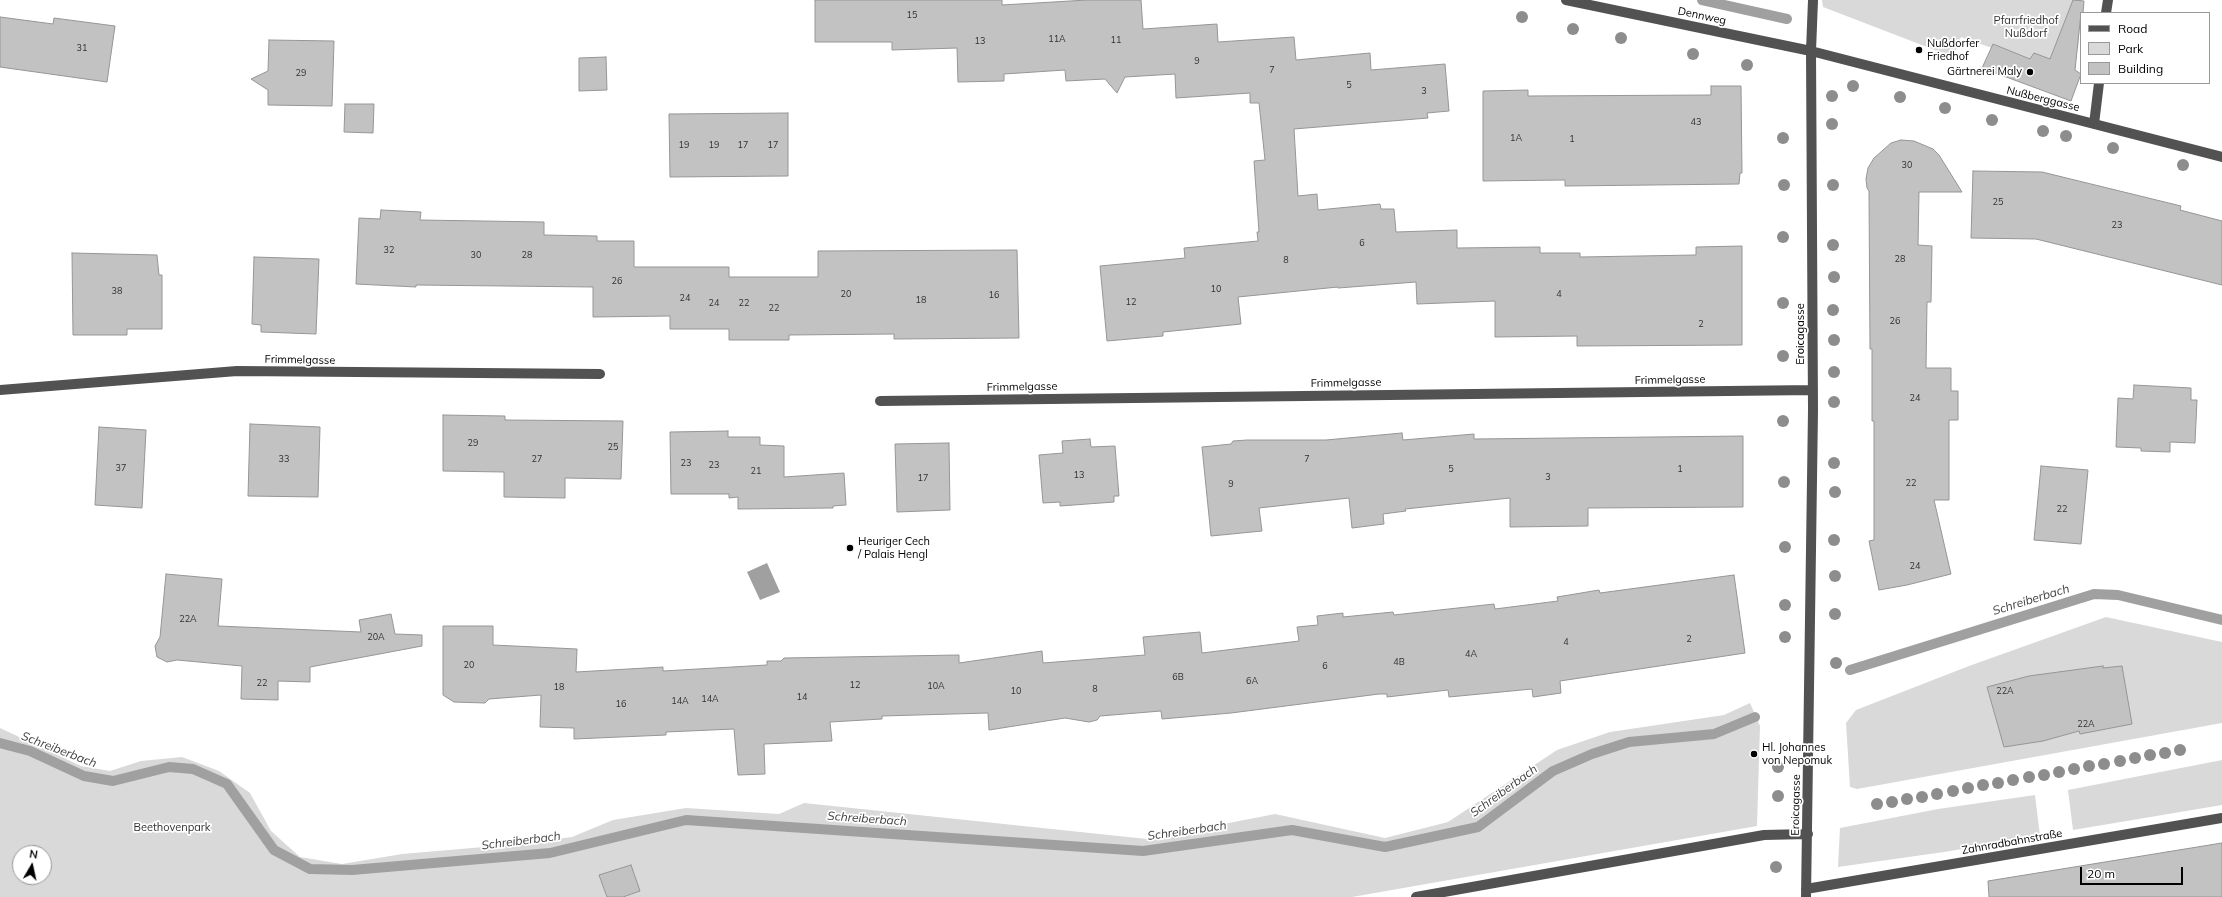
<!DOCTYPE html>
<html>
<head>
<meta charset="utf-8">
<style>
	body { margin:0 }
	#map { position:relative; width:2222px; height:897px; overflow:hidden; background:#fff; font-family:Mulish,sans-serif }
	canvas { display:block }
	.legend { position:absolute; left:2080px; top:12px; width:130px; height:72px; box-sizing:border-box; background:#fff; border:1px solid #999; margin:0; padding:5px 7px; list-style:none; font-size:12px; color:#000 }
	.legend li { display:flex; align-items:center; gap:8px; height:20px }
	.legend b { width:20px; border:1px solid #999 }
	.north { position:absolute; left:12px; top:845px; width:40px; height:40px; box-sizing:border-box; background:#fff; border:1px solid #999; border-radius:50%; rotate:9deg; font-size:11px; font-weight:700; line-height:16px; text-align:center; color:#000 }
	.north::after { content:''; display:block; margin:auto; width:14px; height:18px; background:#000; clip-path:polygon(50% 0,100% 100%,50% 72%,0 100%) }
	.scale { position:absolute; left:2080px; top:867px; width:103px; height:18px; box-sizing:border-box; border:2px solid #000; border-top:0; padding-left:5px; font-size:12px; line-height:14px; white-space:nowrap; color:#000; -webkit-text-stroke:3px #fff; paint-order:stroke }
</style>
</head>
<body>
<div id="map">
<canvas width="2222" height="897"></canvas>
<ul class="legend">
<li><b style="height:5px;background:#525252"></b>Road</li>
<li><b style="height:11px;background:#d9d9d9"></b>Park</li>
<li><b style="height:11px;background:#c2c2c2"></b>Building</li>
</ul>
<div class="north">N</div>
<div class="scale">20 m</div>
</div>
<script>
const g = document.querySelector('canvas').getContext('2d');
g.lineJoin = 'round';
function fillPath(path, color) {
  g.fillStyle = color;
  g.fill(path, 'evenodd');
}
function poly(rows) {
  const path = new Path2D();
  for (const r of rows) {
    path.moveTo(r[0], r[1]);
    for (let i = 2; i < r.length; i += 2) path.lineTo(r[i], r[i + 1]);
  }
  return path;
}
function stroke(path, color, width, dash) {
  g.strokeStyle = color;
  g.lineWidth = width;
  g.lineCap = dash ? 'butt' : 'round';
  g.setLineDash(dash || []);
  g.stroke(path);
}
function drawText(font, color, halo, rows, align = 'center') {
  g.font = font + ' Mulish,sans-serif';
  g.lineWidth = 3.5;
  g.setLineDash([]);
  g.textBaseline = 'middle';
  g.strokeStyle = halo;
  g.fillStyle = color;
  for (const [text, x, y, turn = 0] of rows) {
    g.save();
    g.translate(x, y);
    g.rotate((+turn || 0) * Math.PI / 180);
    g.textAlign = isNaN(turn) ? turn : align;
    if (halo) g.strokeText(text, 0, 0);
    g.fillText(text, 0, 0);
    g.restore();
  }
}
fillPath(poly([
	[1822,0,2082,0,2078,49,2056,44,2050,59,2030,59,1993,44,1992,48,1961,37,1953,57,1823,7],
	[2106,617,2222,642,2222,723,1857,789,1850,787,1846,723,1856,710,1969,666],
	[1750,703,1760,726,1757,826,1352,897,0,897,0,728,81,766,110,771,141,761,182,757,219,771,250,793,271,831,300,857,342,864,402,854,519,844,572,837,613,820,686,808,779,814,804,803,1147,839,1275,814,1385,838,1448,822,1557,750,1610,732,1724,715],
	[20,853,44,853,44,877,20,877],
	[2222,760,2222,805,2073,830,2068,790],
	[2035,795,2040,836,1944,852,1838,867,1840,828,1938,809]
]), '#d9d9d9');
fillPath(poly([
	[767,563,780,592,760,600,747,572]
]), '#a0a0a0');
stroke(poly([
	[1702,0,1787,19],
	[1850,670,2094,594,2118,595,2222,620],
	[0,743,30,751,84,776,113,781,169,767,193,769,227,784,274,850,310,869,352,870,550,853,686,820,1143,851,1292,830,1385,847,1478,827,1553,771,1592,754,1629,742,1714,734,1755,717]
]), '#a0a0a0', 10);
const building = poly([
	[815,0,1002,0,1002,5,1087,0,1141,0,1143,29,1217,24,1218,42,1294,37,1296,60,1370,53,1371,70,1445,64,1449,111,1427,113,1428,118,1294,129,1298,196,1317,194,1318,210,1380,204,1381,209,1394,209,1396,232,1457,230,1457,248,1540,247,1540,253,1580,253,1580,257,1696,255,1696,247,1742,246,1742,345,1577,346,1577,336,1495,337,1495,301,1417,304,1416,282,1338,288,1338,287,1238,297,1241,324,1163,332,1163,336,1107,341,1100,266,1185,258,1184,248,1258,241,1257,232,1259,232,1254,161,1265,160,1259,103,1250,103,1250,93,1176,98,1175,74,1125,77,1117,93,1105,79,1066,81,1065,70,1004,74,1004,81,958,82,957,48,892,50,892,42,815,42,815,0],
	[2073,0,2084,1,2083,13,2081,13,2075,70,2081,74,2071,101,1982,68,1993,44,2030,59,2034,53,2050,59,2073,0],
	[0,17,53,24,54,18,115,26,107,82,0,67,0,17],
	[269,40,334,41,332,106,268,105,268,90,251,79,268,71,269,40],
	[606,57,607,90,579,91,579,58,606,57],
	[1711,86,1741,86,1742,173,1740,173,1739,184,1565,186,1565,180,1483,181,1483,91,1528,90,1528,96,1711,95,1711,86],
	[345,104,374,104,373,133,344,132,345,104],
	[788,113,788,176,670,177,669,114,788,113],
	[1901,140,1914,141,1933,149,1939,155,1962,192,1919,192,1918,245,1932,246,1931,302,1927,302,1926,368,1951,368,1951,391,1958,391,1958,420,1949,420,1949,500,1934,500,1951,574,1907,585,1879,590,1869,541,1874,540,1874,421,1872,421,1872,349,1870,349,1869,191,1867,188,1866,179,1868,168,1874,158,1891,143,1901,140],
	[1973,171,2042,172,2181,206,2180,210,2222,221,2222,285,2036,239,1971,238,1973,171],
	[381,210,421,212,420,220,544,222,544,235,597,236,597,241,634,241,634,267,729,267,729,277,818,277,818,251,1017,250,1019,338,894,339,894,334,789,335,789,340,729,340,729,329,670,329,670,316,593,317,593,287,416,285,416,287,356,284,359,218,380,219,381,210],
	[72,253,157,255,159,275,162,275,162,329,127,329,127,335,73,335,72,253],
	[254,257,319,259,316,334,261,332,261,325,252,324,254,257],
	[2134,385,2191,388,2191,400,2197,400,2195,443,2170,442,2170,452,2141,451,2141,448,2116,447,2118,398,2133,399,2134,385],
	[443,415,505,416,505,420,623,421,621,479,565,478,565,498,504,497,504,472,443,471,443,415],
	[250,424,320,427,318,497,248,496,250,424],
	[99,427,146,430,142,508,95,505,99,427],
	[728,431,728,437,760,437,760,445,784,446,784,477,844,473,846,505,833,506,833,508,738,509,738,497,729,498,729,494,671,494,670,432,728,431],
	[1402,433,1403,440,1474,434,1474,439,1743,436,1743,507,1588,508,1588,526,1510,527,1510,498,1405,509,1406,511,1383,514,1384,524,1352,528,1349,498,1259,508,1262,531,1211,536,1202,447,1231,444,1233,441,1247,440,1326,440,1402,433],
	[1090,439,1091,447,1115,446,1119,496,1114,496,1114,502,1060,506,1060,502,1043,503,1039,455,1063,453,1062,441,1090,439],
	[949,443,950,510,897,512,895,444,949,443],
	[2041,466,2088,470,2081,544,2034,540,2041,466],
	[166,574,222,579,218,626,361,632,359,620,391,614,395,634,422,635,422,646,310,667,310,682,278,681,278,700,241,699,242,666,177,660,167,662,157,657,155,646,160,637,166,574],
	[1734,575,1745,653,1560,681,1561,693,1533,697,1532,689,1449,697,1448,690,1387,697,1387,694,1379,694,1231,713,1162,719,1161,711,1100,716,1097,720,1089,722,1065,718,989,730,988,713,882,716,882,719,830,722,832,741,764,744,765,774,738,775,734,729,666,732,666,735,574,739,574,728,540,727,541,695,489,699,485,703,454,702,443,695,443,626,493,626,493,645,577,649,576,672,663,667,663,671,767,665,767,661,781,661,784,658,959,655,959,663,1042,651,1043,663,1145,655,1143,637,1200,632,1202,653,1299,641,1297,627,1318,625,1317,616,1343,613,1343,617,1393,612,1394,615,1494,604,1495,609,1558,601,1557,597,1599,590,1600,593,1734,575],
	[2103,666,2103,668,2122,666,2132,724,2080,734,2079,731,2043,741,2004,747,1987,687,2029,676,2103,666],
	[2222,843,2222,897,1989,897,1988,881,2222,843],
	[631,865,640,891,623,897,607,897,599,875,631,865]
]);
fillPath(building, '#c2c2c2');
stroke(building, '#969696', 1);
stroke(poly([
	[1566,0,1811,51,2222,157],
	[2106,13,2108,0],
	[2094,124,2099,83],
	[0,390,237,371,600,374],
	[880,401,1813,390],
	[1806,889,2222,818],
	[1416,897,1764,835,1808,834],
	[1806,897,1813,410,1811,51,1813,0]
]), '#525252', 10);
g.fillStyle = '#8d8d8d';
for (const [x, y] of [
	[1522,17],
	[1573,29],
	[1621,38],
	[1693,54],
	[1747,65],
	[1853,86],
	[1832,96],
	[1900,97],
	[1945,108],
	[1992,120],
	[1832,124],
	[2043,131],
	[2066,136],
	[1783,138],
	[2113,148],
	[2183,165],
	[1784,185],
	[1833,185],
	[1783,237],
	[1833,245],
	[1834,277],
	[1783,303],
	[1833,310],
	[1834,340],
	[1783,356],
	[1834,372],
	[1834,402],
	[1783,421],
	[1834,463],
	[1784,482],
	[1835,492],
	[1834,540],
	[1785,547],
	[1835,576],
	[1785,605],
	[1835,614],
	[1785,637],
	[1836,663],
	[2180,750],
	[2165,753],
	[2150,755],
	[2135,758],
	[2120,761],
	[2104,764],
	[2089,766],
	[1778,767],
	[2074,769],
	[2059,772],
	[2044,775],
	[2029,777],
	[2013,780],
	[1998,783],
	[1983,785],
	[1968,788],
	[1953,791],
	[1937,794],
	[1778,796],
	[1922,797],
	[1907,799],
	[1892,802],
	[1877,804],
	[1776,867]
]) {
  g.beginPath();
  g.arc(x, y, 6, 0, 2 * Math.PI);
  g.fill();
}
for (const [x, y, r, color] of [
	[1919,50,4,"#000"],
	[2030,72,4,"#000"],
	[850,548,4,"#000"],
	[1754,754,4,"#000"]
]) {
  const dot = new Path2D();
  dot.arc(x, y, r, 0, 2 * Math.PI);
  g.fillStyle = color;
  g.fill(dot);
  stroke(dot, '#fff', 1.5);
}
drawText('9px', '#303030', null, [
	["15",912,15],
	["11A",1057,39],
	["11",1116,40],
	["13",980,41],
	["31",82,48],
	["9",1197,61],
	["7",1272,70],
	["29",301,73],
	["5",1349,85],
	["3",1424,91],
	["43",1696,122],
	["1A",1516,138],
	["1",1572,139],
	["19",684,145],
	["19",714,145],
	["17",743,145],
	["17",773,145],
	["30",1907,165],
	["25",1998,202],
	["23",2117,225],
	["6",1362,243],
	["32",389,250],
	["30",476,255],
	["28",527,255],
	["28",1900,259],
	["8",1286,260],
	["26",617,281],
	["10",1216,289],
	["38",117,291],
	["20",846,294],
	["4",1559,294],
	["16",994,295],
	["24",685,298],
	["18",921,300],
	["12",1131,302],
	["24",714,303],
	["22",744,303],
	["22",774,308],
	["26",1895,321],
	["2",1701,324],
	["24",1915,398],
	["29",473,443],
	["25",613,447],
	["33",284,459],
	["27",537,459],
	["7",1307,459],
	["23",686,463],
	["23",714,465],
	["37",121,468],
	["5",1451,469],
	["1",1680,469],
	["21",756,471],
	["13",1079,475],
	["3",1548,477],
	["17",923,478],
	["22",1911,483],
	["9",1231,484],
	["22",2062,509],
	["24",1915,566],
	["22A",188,619],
	["20A",376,637],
	["2",1689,639],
	["4",1566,642],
	["4A",1471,654],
	["4B",1399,662],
	["20",469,665],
	["6",1325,666],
	["6B",1178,677],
	["6A",1252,681],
	["22",262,683],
	["12",855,685],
	["10A",936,686],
	["18",559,687],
	["8",1095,689],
	["10",1016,691],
	["22A",2005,691],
	["14",802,697],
	["14A",710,699],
	["14A",680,701],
	["16",621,704],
	["22A",2086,724]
]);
drawText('11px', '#000', '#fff', [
	["Dennweg",1702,16,12],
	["Nußberggasse",2043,99,14],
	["Eroicagasse",1801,334,-90],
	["Frimmelgasse",300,360,1],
	["Frimmelgasse",1670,380,-1],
	["Frimmelgasse",1346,383,-1],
	["Frimmelgasse",1022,387,-1],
	["Eroicagasse",1796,805,-89],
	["Zahnradbahnstraße",2012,842,-10]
]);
drawText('11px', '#303030', '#fff', [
	["Pfarrfriedhof",2026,21],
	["Nußdorf",2026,34],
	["Beethovenpark",172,828]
]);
drawText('11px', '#000', '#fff', [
	["Nußdorfer",1927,44],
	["Friedhof",1927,57],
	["Gärtnerei Maly",2022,72,"right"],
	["Heuriger Cech",858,542],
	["/ Palais Hengl",858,555],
	["Hl. Johannes",1762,748],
	["von Nepomuk",1762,761]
], 'left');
drawText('italic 12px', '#414141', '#fff', [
	["Schreiberbach",2031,600,-17],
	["Schreiberbach",59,750,21],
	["Schreiberbach",1504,791,-36],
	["Schreiberbach",867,819,4],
	["Schreiberbach",1187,831,-8],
	["Schreiberbach",521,841,-7]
]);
</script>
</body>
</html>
